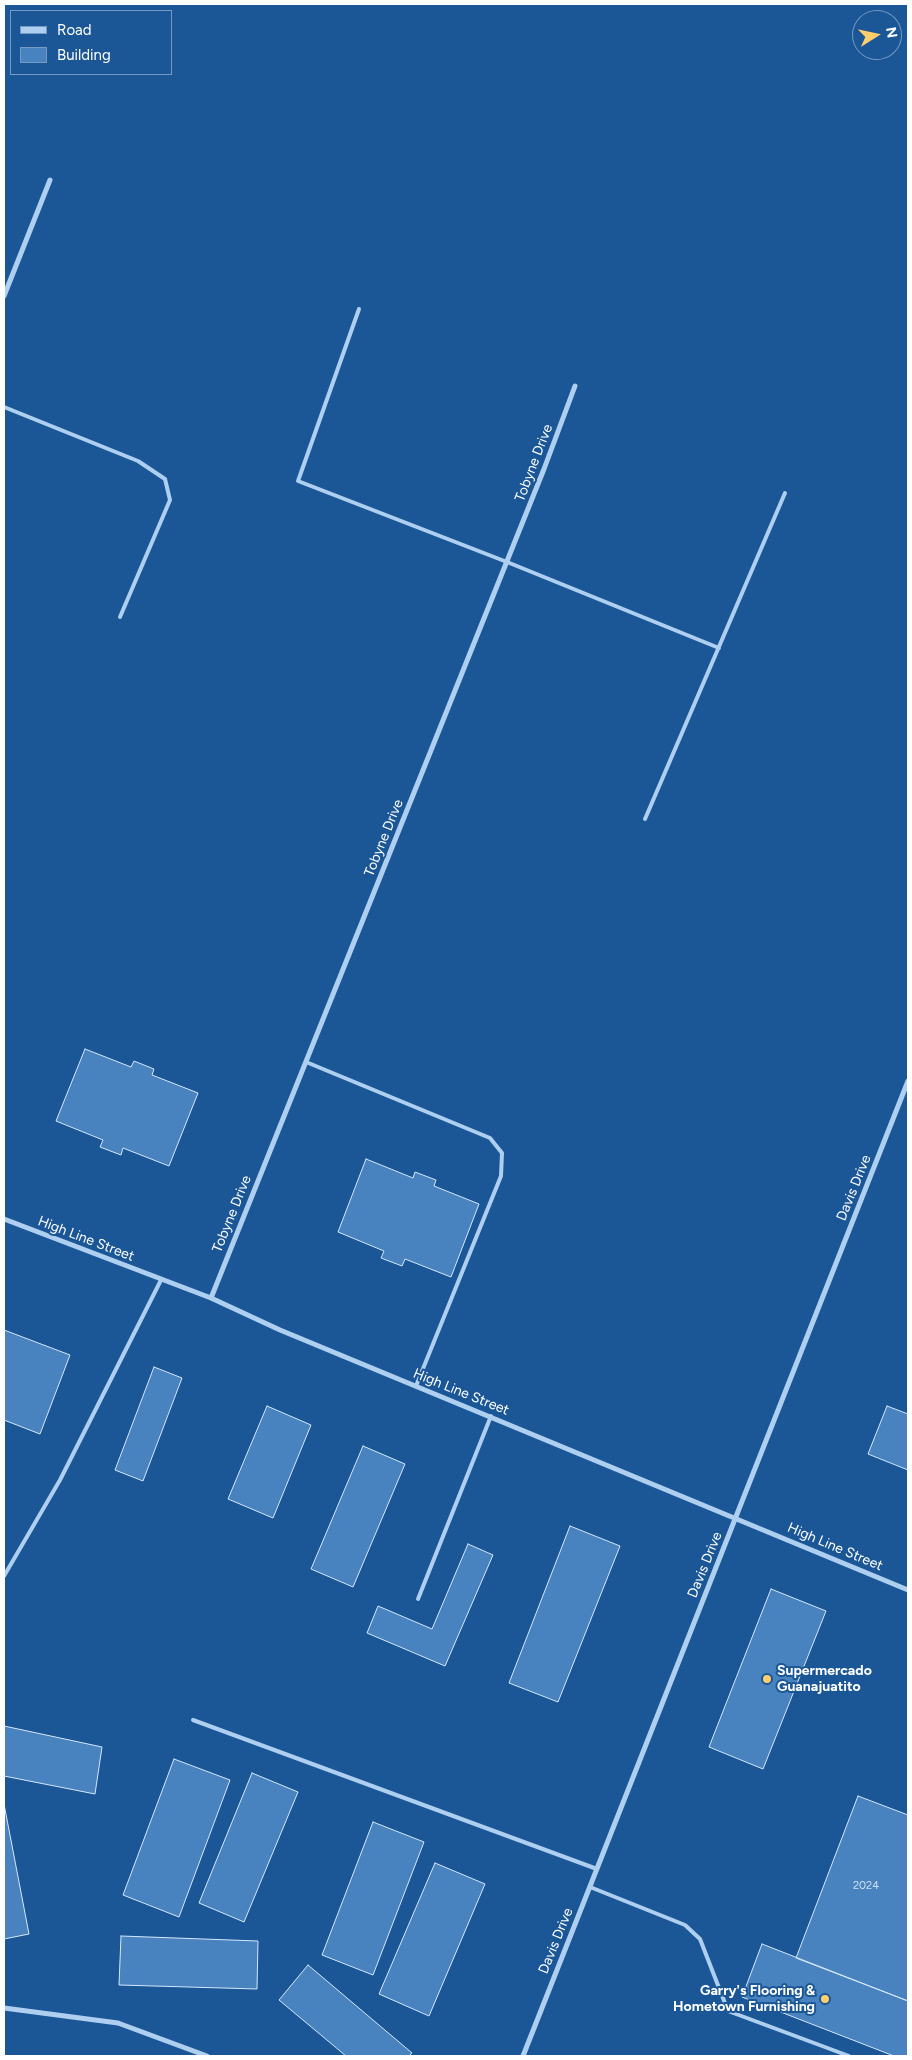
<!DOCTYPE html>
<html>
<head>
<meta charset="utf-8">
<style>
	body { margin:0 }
	#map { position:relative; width:912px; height:2060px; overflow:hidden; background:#1b5797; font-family:Figtree,sans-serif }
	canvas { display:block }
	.frame { position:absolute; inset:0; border:5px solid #fff; pointer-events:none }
	.legend { position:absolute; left:10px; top:10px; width:162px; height:65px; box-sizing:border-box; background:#1b5797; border:1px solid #769ac1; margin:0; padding:6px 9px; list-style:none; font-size:15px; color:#fff }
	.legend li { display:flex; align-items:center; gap:10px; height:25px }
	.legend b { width:25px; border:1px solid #769ac1 }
	.north { position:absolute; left:852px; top:10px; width:50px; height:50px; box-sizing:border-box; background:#1b5797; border:1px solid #769ac1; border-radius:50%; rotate:80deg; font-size:14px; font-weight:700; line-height:20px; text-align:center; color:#fff }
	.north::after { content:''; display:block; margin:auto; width:18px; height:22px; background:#ffce6d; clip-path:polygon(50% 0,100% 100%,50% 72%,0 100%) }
</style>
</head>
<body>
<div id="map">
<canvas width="912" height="2060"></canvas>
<div class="frame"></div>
<ul class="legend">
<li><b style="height:6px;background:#aecff0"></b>Road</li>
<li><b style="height:14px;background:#4882bf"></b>Building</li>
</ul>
<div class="north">N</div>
</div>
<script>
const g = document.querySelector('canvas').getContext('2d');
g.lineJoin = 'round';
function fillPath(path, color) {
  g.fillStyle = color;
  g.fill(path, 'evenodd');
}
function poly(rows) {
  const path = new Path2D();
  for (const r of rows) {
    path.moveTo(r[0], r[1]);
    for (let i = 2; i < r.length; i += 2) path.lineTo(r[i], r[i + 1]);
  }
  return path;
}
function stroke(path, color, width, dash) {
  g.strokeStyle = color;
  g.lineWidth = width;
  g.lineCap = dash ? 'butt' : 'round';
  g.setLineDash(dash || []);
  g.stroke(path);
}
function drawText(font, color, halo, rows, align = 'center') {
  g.font = font + ' Figtree,sans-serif';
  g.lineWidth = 4;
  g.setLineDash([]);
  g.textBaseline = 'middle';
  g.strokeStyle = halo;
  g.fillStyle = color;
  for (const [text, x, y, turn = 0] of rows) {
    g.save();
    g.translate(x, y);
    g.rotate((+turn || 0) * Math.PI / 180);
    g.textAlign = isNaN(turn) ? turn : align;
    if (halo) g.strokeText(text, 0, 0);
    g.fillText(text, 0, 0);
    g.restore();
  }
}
const building = poly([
	[85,1049,131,1067,134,1061,154,1069,152,1075,198,1093,169,1166,123,1148,121,1155,100,1147,103,1140,56,1121,85,1049],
	[366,1159,413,1178,415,1172,436,1180,434,1186,479,1204,451,1277,405,1259,402,1266,381,1258,384,1251,338,1232,366,1159],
	[4,1330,70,1355,40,1434,4,1420,4,1330],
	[154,1367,182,1378,143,1481,115,1470,154,1367],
	[267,1406,311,1425,273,1518,228,1499,267,1406],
	[887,1406,908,1414,908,1470,868,1454,887,1406],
	[363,1446,405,1464,353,1587,311,1569,363,1446],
	[570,1526,620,1546,558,1702,509,1683,570,1526],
	[468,1544,493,1555,445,1666,367,1633,378,1606,432,1629,468,1544],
	[771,1589,826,1611,763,1769,709,1747,771,1589],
	[4,1726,102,1747,95,1794,4,1776,4,1726],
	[174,1759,230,1780,179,1917,123,1895,174,1759],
	[252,1773,298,1792,244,1922,199,1903,252,1773],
	[858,1796,908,1815,908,2001,796,1958,858,1796],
	[4,1804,29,1934,4,1939,4,1804],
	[373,1822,424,1842,373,1975,322,1955,373,1822],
	[435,1863,485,1884,429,2016,379,1994,435,1863],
	[121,1936,258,1941,257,1989,119,1985,121,1936],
	[762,1944,908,2001,908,2056,894,2056,742,1997,762,1944],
	[308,1965,412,2053,409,2056,346,2056,279,2000,308,1965]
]);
fillPath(building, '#4882bf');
stroke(building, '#d5e8fb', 1);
stroke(poly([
	[359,309,298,481,507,562,719,648],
	[4,407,138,461,165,479,170,500,120,617],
	[645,819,785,493],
	[306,1062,490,1138,502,1153,501,1176,416,1386],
	[4,1576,60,1480,161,1280],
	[418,1599,491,1416],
	[193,1720,597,1869],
	[590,1887,685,1925,700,1939,728,2011,849,2056]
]), '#aecff0', 4);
stroke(poly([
	[4,296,50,180],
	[4,1219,211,1298,280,1330,908,1590],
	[211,1298,544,469,575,386],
	[4,2008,118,2023,207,2056],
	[523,2056,908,1081]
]), '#aecff0', 5);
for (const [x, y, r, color] of [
	[767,1679,5,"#ffce6d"],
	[825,1999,5,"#ffce6d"]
]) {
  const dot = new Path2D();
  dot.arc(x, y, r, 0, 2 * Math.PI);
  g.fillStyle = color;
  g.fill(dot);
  stroke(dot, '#1b5797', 2);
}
drawText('11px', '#d1e0ef', null, [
	["2024",866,1886]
]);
drawText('14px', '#fff', '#1b5797', [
	["Tobyne Drive",534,463,-69],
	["Tobyne Drive",384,838,-68],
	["Davis Drive",854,1188,-68],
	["Tobyne Drive",232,1214,-68],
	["High Line Street",86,1239,21],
	["High Line Street",461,1392,22],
	["High Line Street",835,1547,23],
	["Davis Drive",705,1565,-68],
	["Davis Drive",556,1941,-68]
]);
drawText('bold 14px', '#fff', '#1b5797', [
	["Supermercado",777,1671],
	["Guanajuatito",777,1687],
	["Garry's Flooring &",815,1991,"right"],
	["Hometown Furnishing",815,2007,"right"]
], 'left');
</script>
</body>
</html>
